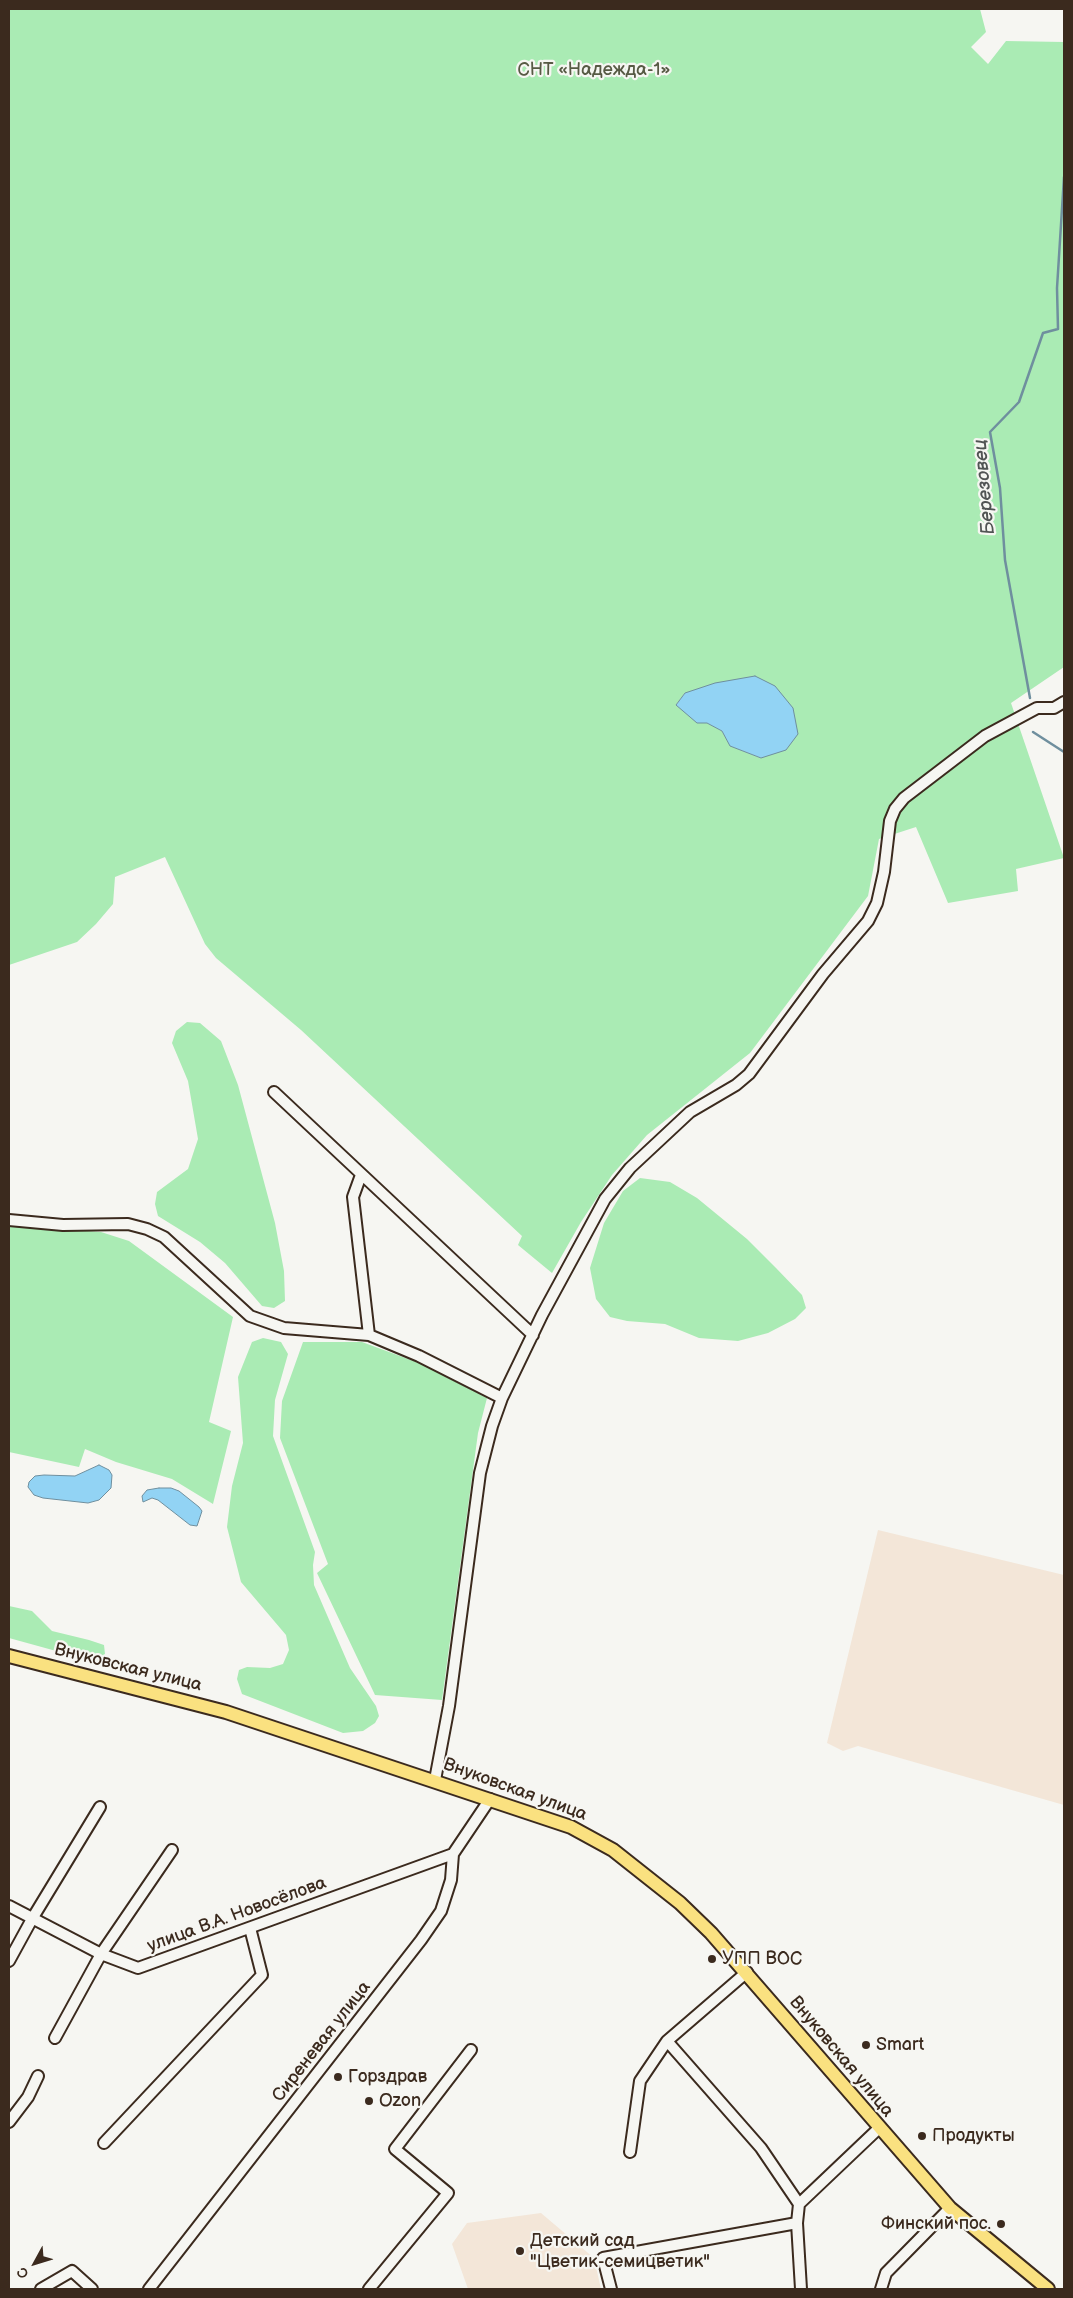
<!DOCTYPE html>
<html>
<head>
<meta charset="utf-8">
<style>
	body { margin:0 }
	#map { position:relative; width:1073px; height:2298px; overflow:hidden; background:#f6f6f2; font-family:"Balsamiq Sans",sans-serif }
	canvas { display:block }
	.frame { position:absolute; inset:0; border:10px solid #3b2a1e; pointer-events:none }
	.north { position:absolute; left:10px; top:2238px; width:50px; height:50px; -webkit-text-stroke:4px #f6f6f2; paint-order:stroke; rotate:231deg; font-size:14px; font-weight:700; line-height:20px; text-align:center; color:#3b2a1e }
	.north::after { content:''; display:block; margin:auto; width:18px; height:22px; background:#3b2a1e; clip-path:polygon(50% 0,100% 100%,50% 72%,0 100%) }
</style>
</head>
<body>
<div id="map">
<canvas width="1073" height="2298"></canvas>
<div class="frame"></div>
<div class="north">С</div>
</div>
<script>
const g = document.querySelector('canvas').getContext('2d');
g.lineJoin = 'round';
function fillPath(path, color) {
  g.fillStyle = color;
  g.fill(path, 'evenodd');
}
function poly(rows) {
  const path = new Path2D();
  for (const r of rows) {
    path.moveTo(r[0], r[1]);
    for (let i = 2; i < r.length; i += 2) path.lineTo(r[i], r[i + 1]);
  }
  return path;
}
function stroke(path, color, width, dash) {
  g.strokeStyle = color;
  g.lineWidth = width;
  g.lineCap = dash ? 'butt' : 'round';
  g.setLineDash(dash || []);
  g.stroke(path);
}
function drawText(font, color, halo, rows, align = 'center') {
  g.font = font + ' "Balsamiq Sans",sans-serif';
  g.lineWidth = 4.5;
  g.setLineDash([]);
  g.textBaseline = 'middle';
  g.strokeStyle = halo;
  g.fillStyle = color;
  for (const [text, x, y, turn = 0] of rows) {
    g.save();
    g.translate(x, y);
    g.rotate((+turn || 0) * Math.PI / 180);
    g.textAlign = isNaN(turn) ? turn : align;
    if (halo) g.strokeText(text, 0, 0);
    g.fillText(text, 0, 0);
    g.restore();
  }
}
fillPath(poly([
	[878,1530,1064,1575,1064,1805,858,1746,843,1751,827,1743],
	[541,2213,594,2258,601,2289,468,2289,452,2244,467,2223]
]), '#f3e6d8');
fillPath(poly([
	[9,9,980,9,986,32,971,47,988,64,1006,41,1064,42,1064,667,1011,703,1064,858,1016,869,1018,891,948,903,916,827,879,839,868,896,750,1053,647,1135,612,1175,581,1222,552,1273,518,1245,522,1236,301,1030,216,958,205,944,165,857,115,877,113,904,96,924,77,942,9,965],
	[685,693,761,758,731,746,722,731,676,705],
	[187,1022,200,1023,221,1041,238,1085,275,1223,284,1271,285,1301,274,1308,262,1306,225,1263,200,1242,158,1216,155,1204,157,1192,188,1169,198,1139,188,1081,172,1043,176,1031],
	[640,1178,670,1182,697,1198,747,1239,776,1268,802,1295,806,1308,795,1319,768,1333,738,1341,699,1338,665,1324,627,1321,610,1317,596,1299,590,1268,604,1223,623,1191],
	[9,1225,101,1232,129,1241,233,1317,209,1422,231,1431,213,1504,172,1479,116,1462,85,1449,79,1467,9,1452],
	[263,1338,281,1342,288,1354,275,1400,273,1436,315,1552,313,1565,314,1585,350,1668,376,1706,379,1716,375,1723,363,1731,343,1733,242,1694,237,1679,239,1670,247,1667,270,1668,283,1664,289,1650,286,1635,241,1582,227,1527,232,1486,243,1443,238,1377,252,1342],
	[303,1342,362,1342,419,1363,487,1398,478,1433,442,1700,375,1695,317,1573,328,1564,280,1438,282,1401],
	[9,1606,32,1611,52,1631,89,1640,104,1645,105,1654,96,1662,9,1638]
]), '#aaebb4');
const water = poly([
	[755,676,775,686,793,708,798,734,786,750,761,758,730,746,722,731,707,723,697,723,676,705,685,693,715,683,755,676],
	[99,1465,109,1470,112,1475,111,1488,99,1500,88,1503,43,1498,34,1495,28,1487,29,1482,35,1476,44,1475,75,1476,99,1465],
	[159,1488,171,1488,179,1491,199,1507,202,1511,197,1526,190,1525,158,1500,152,1498,143,1502,142,1496,147,1490,159,1488]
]);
fillPath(water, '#92d3f4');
stroke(water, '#6f8f9e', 1);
stroke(poly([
	[1030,698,1005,560,1000,488,990,432,1019,402,1043,333,1058,329,1057,288,1064,177],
	[1033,732,1064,752]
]), '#6f8f9e', 2.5);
const minor = poly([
	[274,1092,533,1335],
	[361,1175,353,1197,369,1335],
	[9,1220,63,1225,128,1224,147,1229,164,1237,250,1316,284,1328,369,1335,419,1356,502,1398],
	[435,1780,449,1706,480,1473,492,1426,502,1398,542,1315,605,1199,630,1168,690,1112,736,1085,749,1074,823,974,868,921,877,903,884,872,890,821,895,809,904,798,985,736,1037,708,1054,708,1064,702],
	[9,1906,101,1954,138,1968,453,1854],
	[9,1961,32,1919,100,1807],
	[55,2038,101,1954,172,1850],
	[667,2041,761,2148,799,2204],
	[9,2122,28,2097,38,2076],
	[104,2143,262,1975,250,1928],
	[630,2152,640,2081,667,2041,747,1972],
	[41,2289,72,2271,92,2289],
	[149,2289,421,1940,441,1911,451,1880,453,1854,490,1799],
	[369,2289,448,2193,395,2149,471,2050],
	[611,2289,603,2258,797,2223],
	[801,2289,797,2223,799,2204,879,2128],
	[881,2289,886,2273,950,2208]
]);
const major = poly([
	[9,1656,226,1712,571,1827,613,1850,680,1903,711,1933,950,2208,1048,2289]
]);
stroke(minor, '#3b2a1e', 14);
stroke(major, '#3b2a1e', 16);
stroke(minor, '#f6f6f2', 10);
stroke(major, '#fae180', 12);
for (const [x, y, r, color] of [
	[712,1959,5,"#3b2a1e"],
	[866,2045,5,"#3b2a1e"],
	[338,2077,5,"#3b2a1e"],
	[369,2101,5,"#3b2a1e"],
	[922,2136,5,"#3b2a1e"],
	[1001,2224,5,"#3b2a1e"],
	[520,2251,5,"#3b2a1e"]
]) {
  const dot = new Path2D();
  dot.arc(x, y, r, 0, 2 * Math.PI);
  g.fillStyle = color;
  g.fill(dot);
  stroke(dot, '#f6f6f2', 2);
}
drawText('18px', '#575a44', '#f6f6f2', [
	["СНТ «Надежда-1»",594,70]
]);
drawText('18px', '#3b2a1e', '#f6f6f2', [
	["Внуковская улица",128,1668,14],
	["Внуковская улица",515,1790,20],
	["улица В.А. Новосёлова",237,1915,-20],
	["Сиреневая улица",322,2042,-52],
	["Внуковская улица",841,2057,50]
]);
drawText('18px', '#3b2a1e', '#f6f6f2', [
	["УПП ВОС",722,1959],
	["Smart",876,2045],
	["Горздрав",348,2077],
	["Ozon",379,2101],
	["Продукты",932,2136],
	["Финский пос.",991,2224,"right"],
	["Детский сад",530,2241],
	["\"Цветик-семицветик\"",530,2262]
], 'left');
drawText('italic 19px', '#515454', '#f6f6f2', [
	["Березовец",985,487,-95]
]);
</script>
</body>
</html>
